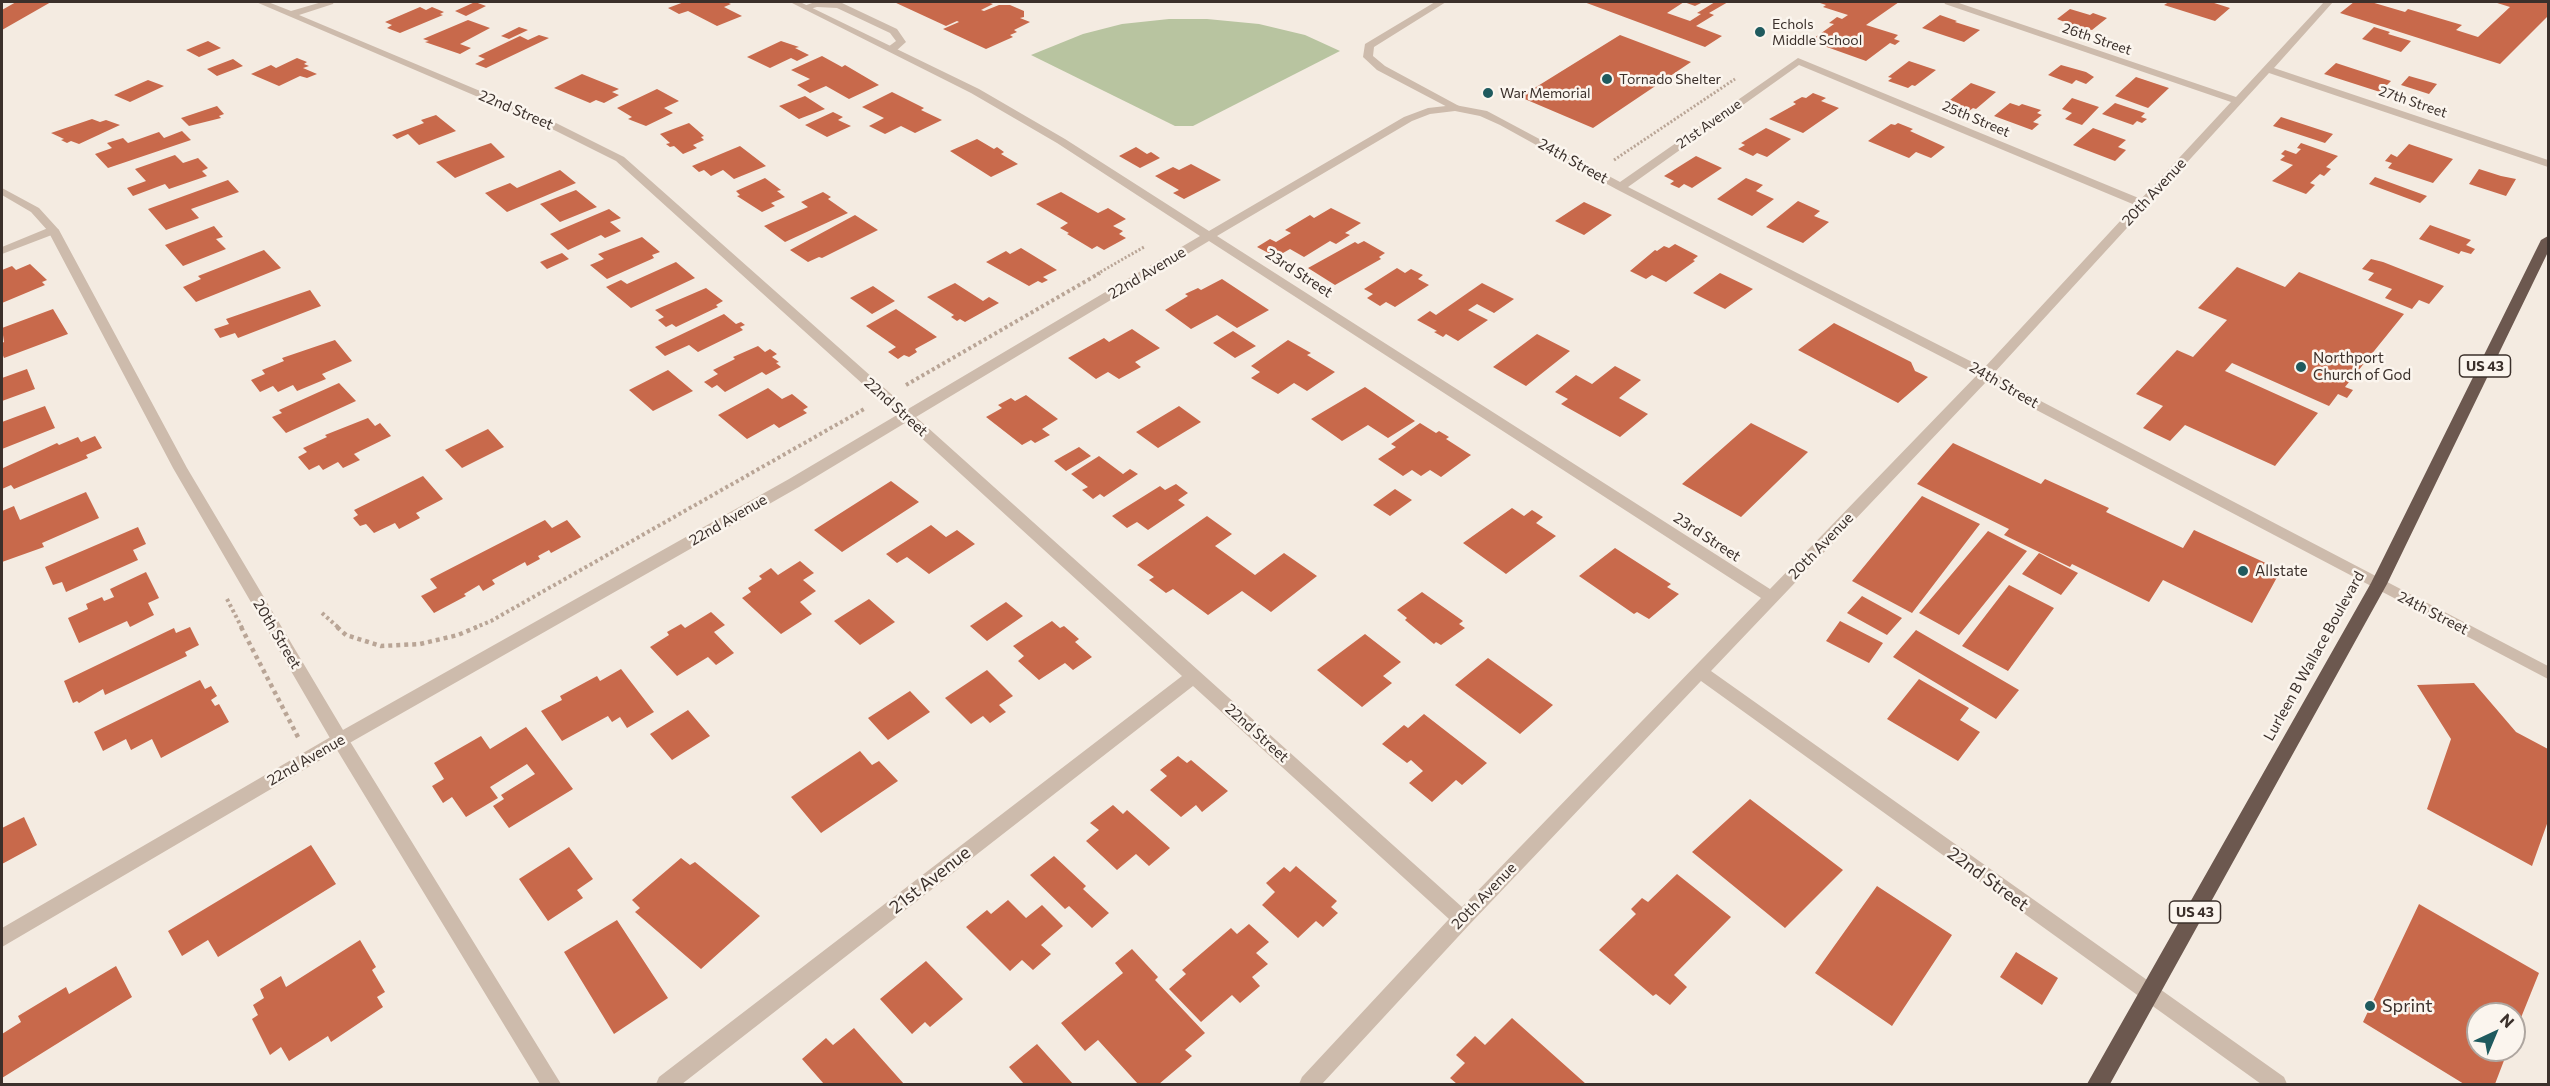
<!DOCTYPE html>
<html>
<head>
<meta charset="utf-8">
<style>
	body { margin:0 }
	#map { position:relative; width:2550px; height:1086px; overflow:hidden; background:#f4ebe1; font-family:Commissioner,sans-serif }
	canvas { display:block }
	.frame { position:absolute; inset:0; border:3px solid #3b302b; pointer-events:none }
	.north { position:absolute; left:2466px; top:1002px; width:60px; height:60px; box-sizing:border-box; background:#fbf5ee; border:2px solid #aea6a0; border-radius:50%; rotate:44deg; font-size:16px; font-weight:700; line-height:24px; text-align:center; color:#3b302b }
	.north::after { content:''; display:block; margin:auto; width:21px; height:27px; background:#1f5a5e; clip-path:polygon(50% 0,100% 100%,50% 72%,0 100%) }
</style>
</head>
<body>
<div id="map">
<canvas width="2550" height="1086"></canvas>
<div class="frame"></div>
<div class="north">N</div>
</div>
<script>
const g = document.querySelector('canvas').getContext('2d');
g.lineJoin = 'round';
function fillPath(path, color) {
  g.fillStyle = color;
  g.fill(path, 'evenodd');
}
function poly(rows) {
  const path = new Path2D();
  for (const r of rows) {
    path.moveTo(r[0], r[1]);
    for (let i = 2; i < r.length; i += 2) path.lineTo(r[i], r[i + 1]);
  }
  return path;
}
function stroke(path, color, width, dash) {
  g.strokeStyle = color;
  g.lineWidth = width;
  g.lineCap = dash ? 'butt' : 'round';
  g.setLineDash(dash || []);
  g.stroke(path);
}
function drawText(font, color, halo, rows, align = 'center') {
  g.font = font + ' Commissioner,sans-serif';
  g.lineWidth = 5;
  g.setLineDash([]);
  g.textBaseline = 'middle';
  g.strokeStyle = halo;
  g.fillStyle = color;
  for (const [text, x, y, turn = 0] of rows) {
    g.save();
    g.translate(x, y);
    g.rotate((+turn || 0) * Math.PI / 180);
    g.textAlign = isNaN(turn) ? turn : align;
    if (halo) g.strokeText(text, 0, 0);
    g.fillText(text, 0, 0);
    g.restore();
  }
}
fillPath(poly([
	[1169,19,1207,19,1259,24,1305,35,1340,51,1193,126,1175,126,1031,55,1083,34,1122,24]
]), '#b8c4a0');
fillPath(poly([
	[16,2,51,2,2,30,2,10],
	[475,2,486,6,466,16,455,11],
	[684,2,726,2,731,4,724,7,742,16,717,26,688,11,679,14,668,8],
	[894,2,987,2,993,4,981,10,984,11,999,5,1010,5,1024,11,1024,17,1020,18,1030,22,1014,30,1017,32,1010,35,1013,37,986,49,943,29,959,22,957,21,946,26],
	[1584,2,1703,2,1695,6,1684,2,1667,13,1690,21,1701,14,1697,13,1715,2,1728,2,1709,13,1714,15,1696,26,1722,36,1705,47],
	[1817,2,1899,2,1866,25,1898,35,1894,39,1900,41,1895,45,1890,43,1866,61,1810,41,1834,24,1829,23,1837,17,1842,19,1848,15,1823,7,1826,5],
	[2169,2,2211,2,2230,8,2215,21,2164,5],
	[2354,2,2371,2,2405,12,2408,9,2462,25,2456,30,2478,37,2510,7,2494,2,2548,2,2548,16,2500,64,2340,13],
	[420,7,426,10,432,7,444,12,440,14,443,15,400,33,387,28,392,25,385,22],
	[2070,9,2090,15,2093,13,2107,18,2092,30,2080,27,2077,29,2064,25,2067,23,2057,19],
	[1940,15,1957,21,1955,22,1980,30,1964,42,1922,28],
	[468,20,490,28,460,44,471,48,460,54,425,42,429,41,423,39],
	[519,27,528,30,509,39,501,36],
	[2374,27,2390,32,2388,34,2411,41,2401,52,2362,39],
	[539,35,549,38,486,68,475,64,485,59,478,56,520,36,528,40],
	[1620,35,1691,62,1593,128,1520,97],
	[208,41,221,48,199,57,186,50],
	[781,41,799,47,795,48,809,55,797,61,791,58,770,68,747,57],
	[822,56,842,67,845,65,879,85,849,99,826,86,810,93,797,85,810,79,791,70],
	[297,58,307,62,304,64,309,66,303,68,317,74,307,78,300,76,279,86,251,74,271,65,276,68],
	[233,59,243,66,217,76,207,69],
	[1909,61,1936,70,1915,86,1912,85,1908,88,1888,81,1892,78,1888,77],
	[2336,63,2391,81,2380,92,2324,74],
	[2061,65,2086,72,2094,77,2086,84,2076,80,2072,84,2048,75],
	[582,74,619,89,612,92,619,95,604,103,596,100,590,103,554,88],
	[2409,76,2437,84,2429,94,2401,85],
	[2136,77,2169,88,2148,108,2115,96],
	[148,80,164,86,130,102,114,95],
	[1971,83,1996,92,1976,109,1973,108,1969,111,1950,104,1953,101,1950,100],
	[657,89,679,101,664,108,673,113,646,126,628,119,632,117,617,108],
	[892,92,924,108,921,110,942,120,915,133,901,126,885,134,869,126,884,118,862,107],
	[1813,93,1826,98,1821,101,1839,108,1803,133,1769,119,1796,104,1793,102,1802,97,1806,98],
	[805,96,825,109,799,119,779,106],
	[2072,98,2099,107,2082,125,2065,119,2072,113,2062,109],
	[2010,103,2019,106,2022,104,2041,110,2037,113,2042,115,2033,122,2039,124,2032,130,1994,116],
	[2115,103,2145,113,2141,117,2147,119,2142,123,2137,121,2133,125,2102,114],
	[217,106,224,114,219,116,221,118,189,126,181,118],
	[833,112,843,117,838,120,851,126,827,137,805,125],
	[436,115,456,131,419,145,408,134,397,139,392,135,424,123,421,120],
	[2281,117,2333,134,2325,143,2273,126],
	[92,119,100,122,106,120,120,125,79,144,71,141,67,143,61,140,64,139,51,133],
	[689,123,704,136,701,137,704,140,693,145,697,148,683,154,674,146,670,147,666,144,670,143,660,134],
	[1898,123,1913,129,1910,131,1945,147,1931,158,1916,152,1909,158,1868,141,1891,124,1895,125],
	[1766,128,1791,139,1767,157,1757,153,1753,156,1738,149,1745,145,1741,143],
	[2093,128,2126,140,2118,147,2126,150,2115,161,2073,145],
	[182,131,191,140,108,168,95,154,112,148,107,143,123,138,128,143,159,132,164,138],
	[977,139,994,149,997,147,1004,152,1001,154,1018,164,991,177,950,151],
	[491,143,505,157,455,178,436,162],
	[2301,143,2338,156,2326,167,2331,169,2324,176,2320,174,2310,183,2315,185,2306,194,2272,181,2293,165,2280,160,2285,156,2281,154,2285,150,2296,154,2301,149,2297,148],
	[2409,144,2453,159,2433,183,2388,168,2392,163,2385,161,2391,154,2397,157],
	[740,146,766,166,734,179,723,170,711,176,704,170,699,172,692,166],
	[1136,147,1147,154,1151,152,1160,158,1140,168,1119,156],
	[175,155,183,163,198,158,208,168,202,171,207,176,169,189,165,184,133,196,127,188,146,181,135,169],
	[1696,156,1722,168,1692,188,1684,184,1679,188,1670,184,1674,181,1664,176],
	[1191,164,1221,180,1184,199,1173,193,1179,190,1155,176,1173,167,1179,170],
	[2479,169,2501,176,2516,179,2506,196,2469,184],
	[560,170,576,183,507,212,485,193,510,183,517,188],
	[2375,177,2427,196,2420,203,2369,184],
	[765,178,781,190,777,191,785,197,771,203,775,206,762,212,737,196,740,195,736,191],
	[1746,178,1763,185,1756,191,1774,199,1752,216,1717,199],
	[228,180,239,192,191,209,199,218,166,230,148,209],
	[576,190,597,207,560,222,540,204],
	[823,192,831,197,828,199,848,213,785,242,764,226,808,207,801,202],
	[1061,192,1098,213,1108,208,1126,219,1113,226,1123,231,1119,234,1126,238,1104,250,1097,246,1092,249,1067,234,1069,233,1060,228,1068,223,1036,204],
	[1798,201,1820,211,1814,216,1829,222,1803,243,1766,227],
	[1584,202,1612,215,1584,235,1555,221],
	[1331,208,1361,223,1345,233,1350,235,1336,244,1330,241,1304,257,1290,249,1276,257,1257,247,1270,239,1276,242,1291,233,1285,230,1310,215,1314,218],
	[609,209,621,218,610,222,621,231,605,238,601,235,568,250,550,234],
	[855,215,878,230,822,258,819,257,808,262,790,250],
	[2430,225,2471,240,2466,245,2475,249,2471,254,2461,251,2459,254,2419,239],
	[214,226,223,237,216,239,226,249,183,266,165,245],
	[642,237,660,252,652,255,654,258,607,279,590,265,604,259,598,254],
	[1364,241,1385,253,1379,257,1381,259,1335,285,1308,268,1355,242,1358,244],
	[1675,244,1698,256,1693,260,1695,261,1666,282,1652,275,1646,279,1630,271,1655,250,1657,251,1664,246,1669,248],
	[1021,248,1057,270,1043,277,1048,280,1042,283,1038,281,1029,286,986,262,1006,251,1010,254],
	[264,250,281,268,196,302,183,287,201,279,198,276],
	[562,253,569,259,547,269,540,262],
	[2371,259,2383,262,2444,286,2429,304,2419,300,2412,309,2385,298,2392,289,2368,280,2374,273,2362,269],
	[676,262,695,278,631,308,606,287,621,280,627,284],
	[30,264,47,280,42,282,45,285,2,303,2,270,12,266,16,270],
	[2237,267,2285,287,2299,272,2404,314,2345,387,2353,390,2347,398,2338,394,2329,406,2232,363,2225,371,2318,413,2275,466,2185,425,2170,441,2143,428,2163,406,2136,394,2177,350,2193,357,2227,320,2198,308],
	[1397,268,1405,273,1411,269,1423,275,1418,279,1429,285,1395,307,1386,302,1380,306,1367,298,1373,294,1364,289],
	[1720,273,1753,289,1725,309,1693,293],
	[1222,279,1269,310,1237,328,1217,315,1191,329,1165,310,1188,296,1185,294,1198,288,1201,290],
	[955,283,983,301,989,297,999,303,965,322,960,319,957,321,951,317,954,315,927,297],
	[1482,283,1514,299,1494,313,1477,304,1468,310,1488,320,1458,341,1446,334,1443,337,1434,332,1437,331,1417,320,1430,311,1436,315],
	[873,286,895,301,872,314,850,298],
	[706,288,723,301,716,305,718,307,676,327,672,324,666,327,658,320,664,317,655,310],
	[310,290,321,306,238,338,235,333,220,338,214,329,229,324,226,319],
	[53,309,68,334,4,358,2,353,2,343,4,342,2,328],
	[896,309,937,337,915,349,917,352,909,357,904,355,898,359,888,352,896,347,866,326],
	[724,314,736,324,741,322,745,325,740,327,743,330,698,352,689,345,665,356,655,347],
	[1834,323,1911,362,1915,371,1928,377,1898,403,1798,350],
	[1132,329,1160,348,1135,362,1141,367,1119,379,1108,372,1096,379,1068,358,1104,338,1109,342],
	[1233,331,1256,346,1235,358,1213,343],
	[1537,334,1570,351,1526,386,1493,367],
	[335,340,352,361,322,374,326,379,297,391,293,385,278,392,273,386,260,392,251,380,265,374,262,370,284,361,282,358],
	[1288,340,1311,353,1307,355,1335,372,1307,391,1294,383,1278,394,1251,378,1260,372,1251,366],
	[758,346,765,352,770,349,777,354,772,357,779,362,776,363,781,367,766,375,762,372,725,392,717,385,712,388,704,382,718,374,713,370,735,359,733,357],
	[1615,366,1641,380,1619,398,1648,414,1620,437,1561,404,1568,399,1555,392,1576,375,1592,384],
	[27,369,35,389,2,401,2,378],
	[668,370,693,391,653,411,629,390],
	[339,383,356,401,286,433,272,417,282,413,279,410],
	[1365,387,1415,421,1388,438,1368,425,1342,441,1311,419],
	[768,388,782,399,792,394,808,407,803,410,807,413,779,428,774,424,747,439,718,415],
	[1026,395,1058,419,1042,429,1050,435,1035,443,1031,440,1022,445,986,417,1002,408,998,405,1011,398,1015,401],
	[45,406,55,428,2,449,2,422],
	[1179,406,1201,422,1158,448,1136,432],
	[368,418,375,426,380,423,391,436,354,454,360,460,343,468,338,462,323,470,319,465,309,470,298,457,307,452,303,448,327,437,325,435],
	[1420,423,1436,433,1439,431,1449,437,1446,439,1471,455,1441,477,1430,470,1421,476,1412,470,1403,476,1378,459,1396,447,1391,444],
	[1751,423,1808,452,1741,517,1682,484],
	[488,429,504,447,462,468,445,450],
	[95,436,102,448,86,455,88,458,14,489,11,485,2,489,3,468,57,443,59,445,78,437,81,442],
	[1953,443,2041,484,2045,479,2109,508,2106,512,2183,548,2194,530,2281,570,2252,623,2163,580,2149,602,2072,564,2070,567,2004,535,2009,529,1917,484],
	[1079,447,1091,456,1066,471,1054,461],
	[1099,456,1123,474,1130,469,1138,474,1104,497,1100,494,1093,499,1082,490,1088,487,1071,474],
	[423,476,443,499,416,513,420,518,399,529,395,523,374,533,366,524,360,526,353,518,358,515,354,510],
	[891,481,919,502,842,552,814,530],
	[1176,484,1188,493,1178,500,1185,505,1148,530,1137,522,1127,528,1112,516,1160,486,1165,490],
	[1395,489,1412,500,1390,516,1373,505],
	[86,492,99,518,42,543,44,547,2,562,2,511,14,506,20,520],
	[1922,496,1980,524,1912,613,1852,581],
	[1512,508,1524,516,1532,510,1543,517,1536,523,1556,536,1506,574,1463,543],
	[1207,516,1232,534,1215,546,1255,575,1284,553,1317,576,1271,612,1242,591,1208,615,1173,589,1166,593,1149,580,1154,577,1137,565],
	[545,520,552,528,567,520,581,537,551,553,549,550,538,556,540,559,527,566,525,562,492,580,495,584,483,591,479,585,464,594,466,596,434,613,421,596,437,588,430,579],
	[931,525,946,537,957,530,975,544,929,574,907,557,897,563,886,554],
	[138,527,146,544,133,550,138,560,66,592,62,582,53,585,45,567],
	[1988,531,2027,551,1959,635,1919,613],
	[1615,548,1671,584,1667,587,1679,594,1649,619,1637,612,1634,614,1579,576],
	[2039,553,2078,573,2061,595,2022,574],
	[800,561,814,573,803,580,816,591,800,602,812,614,781,634,742,598,751,592,748,588,762,579,759,576,771,568,778,575],
	[146,572,159,598,148,603,154,615,130,627,127,621,79,643,68,618,88,609,86,604,102,597,104,601,114,597,110,589],
	[2009,585,2054,608,2008,671,1962,646],
	[1422,592,1463,621,1459,624,1465,628,1441,645,1436,642,1434,644,1405,620,1407,618,1397,610],
	[1862,596,1902,618,1887,635,1847,613],
	[869,599,895,622,860,645,834,621],
	[1006,602,1023,616,987,641,970,626],
	[711,612,725,625,714,632,734,653,716,665,708,657,677,676,650,647,669,635,667,632,681,624,685,628],
	[1052,621,1060,628,1064,626,1079,639,1075,642,1092,657,1073,670,1065,663,1039,680,1018,661,1024,656,1013,646],
	[1840,621,1883,643,1869,663,1826,641],
	[190,627,199,645,185,652,187,656,105,695,103,689,79,703,77,701,73,703,64,681,174,628,176,633],
	[1916,630,2019,690,1996,719,1893,657],
	[1365,634,1401,662,1383,676,1392,683,1362,707,1317,670],
	[1488,658,1553,705,1520,734,1455,685],
	[621,669,654,712,627,728,620,717,612,722,608,716,562,741,541,711,562,700,560,696,597,676,600,681],
	[987,670,1013,696,999,705,1006,712,990,723,983,716,971,724,945,698],
	[1919,679,1969,708,1960,720,1980,732,1958,761,1887,719],
	[200,680,205,689,211,686,217,696,211,700,215,706,219,704,229,722,161,758,152,739,131,750,126,739,103,751,94,732],
	[2474,683,2516,732,2548,749,2548,821,2532,866,2427,809,2451,739,2417,685],
	[910,691,930,712,888,740,868,718],
	[688,710,710,736,672,760,650,734],
	[1424,714,1487,763,1462,785,1456,780,1432,802,1409,783,1423,771,1411,760,1407,763,1382,744,1404,725,1408,728],
	[526,727,573,789,509,828,493,806,504,799,501,795,535,774,527,764,490,787,498,798,466,817,452,797,443,803,432,786,444,779,434,763,481,736,490,749],
	[860,751,872,765,879,761,898,781,821,833,791,797],
	[1178,756,1187,763,1191,760,1228,791,1202,812,1196,805,1181,817,1150,790,1167,776,1160,770],
	[1750,799,1843,870,1785,928,1692,852],
	[1113,805,1123,814,1127,810,1170,848,1149,866,1136,854,1117,870,1086,841,1099,830,1090,823],
	[24,817,37,845,2,864,2,828],
	[311,845,336,884,218,957,208,940,182,956,168,931],
	[569,847,593,879,577,890,583,898,548,921,519,879],
	[1054,856,1086,886,1083,889,1109,913,1092,928,1069,906,1065,909,1030,875],
	[681,858,690,865,695,862,760,916,701,969,635,912,640,908,632,900],
	[1296,866,1337,901,1331,907,1338,913,1323,927,1316,921,1298,938,1262,905,1275,892,1266,883,1284,867,1290,872],
	[1677,874,1731,917,1674,975,1687,987,1670,1005,1656,994,1653,996,1599,950,1636,914,1631,909,1642,898,1648,902],
	[1877,886,1952,935,1892,1026,1815,973],
	[1008,900,1026,918,1042,905,1063,926,1041,945,1051,954,1033,970,1022,960,1010,971,966,927,987,910,991,914],
	[2419,904,2539,973,2514,1035,2514,1014,2478,1014,2478,1050,2508,1050,2495,1084,2464,1084,2363,1022],
	[617,920,668,998,614,1034,564,952],
	[1249,924,1269,942,1256,953,1268,964,1252,977,1260,986,1240,1003,1232,995,1201,1022,1169,989,1186,974,1182,970,1231,928,1237,934],
	[360,940,376,967,372,970,385,992,377,997,383,1007,331,1042,328,1036,289,1061,281,1047,270,1055,252,1019,258,1015,253,1005,264,998,260,989,281,976,286,987],
	[1132,949,1158,977,1155,980,1205,1033,1185,1050,1192,1056,1159,1084,1138,1084,1098,1040,1085,1051,1061,1023,1123,973,1115,963],
	[2016,952,2058,978,2042,1005,2000,977],
	[926,961,963,999,930,1027,925,1022,912,1034,880,999],
	[116,966,132,997,2,1078,2,1034,21,1022,18,1016,66,987,69,994],
	[1512,1018,1586,1084,1457,1084,1450,1078,1465,1063,1456,1055,1475,1036,1485,1045],
	[854,1028,904,1084,824,1084,802,1059,826,1038,833,1045],
	[1037,1044,1073,1084,1024,1084,1009,1067]
]), '#c8694b');
stroke(poly([
	[1614,160,1735,79],
	[1097,274,1144,247]
]), '#b9a596', 3, [2, 2]);
stroke(poly([
	[906,385,1100,273],
	[227,599,242,628],
	[322,613,339,628],
	[474,628,491,621,866,408]
]), '#b9a596', 4, [3, 3]);
stroke(poly([
	[241,627,299,739],
	[337,627,346,635,381,646,420,644,458,635,477,627]
]), '#b9a596', 4.5, [4, 4]);
fillPath(poly([
	[815,2,842,3,897,29,906,42,896,51,888,51,888,47,896,41,890,33,837,8,817,7,806,10,801,7,815,2],
	[1435,2,1446,2,1374,47,1373,56,1385,66,1459,106,1460,108,1455,111,1377,70,1363,57,1365,44,1435,2]
]), '#cdbbac');
fillPath(poly([
	[256,2,268,2,291,11,322,2,334,2,333,4,299,15,554,122,624,157,908,409,1200,236,1057,143,971,93,790,2,800,2,979,89,1065,139,1209,231,1404,117,1428,108,1455,105,1487,111,1620,182,1798,58,2141,199,2231,102,1945,4,1944,2,1956,2,2236,97,2324,2,2333,2,2274,68,2548,160,2548,167,2269,73,1994,373,2035,398,2548,666,2548,679,2025,404,1987,381,1711,671,2284,1077,2287,1084,2261,1084,1701,681,1469,925,1322,1084,1299,1084,1302,1077,1449,919,1193,686,682,1084,656,1084,659,1077,1182,676,905,423,799,487,346,745,2,947,2,928,334,735,789,479,897,415,616,161,546,126,256,2],
	[1799,65,2135,205,1984,368,1628,187,1799,65],
	[1455,111,1480,116,1500,125,1616,189,1977,375,1770,589,1217,236,1412,121,1430,114,1455,111],
	[1209,241,1761,598,1462,907,916,417,1209,241],
	[53,226,59,230,57,233,2,254,2,247,53,226]
]), '#cdbbac');
fillPath(poly([
	[2,188,39,208,59,230,187,468,346,735,561,1084,540,1084,334,745,173,468,48,231,31,212,2,195,2,188]
]), '#cdbbac');
fillPath(poly([
	[2548,236,2548,252,2387,584,2110,1084,2087,1084,2371,583,2541,240,2548,236]
]), '#6c584f');
for (const [x, y, r, color] of [
	[1760,32,6,"#1f5a5e"],
	[1607,79,6,"#1f5a5e"],
	[1488,93,6,"#1f5a5e"],
	[2301,367,6,"#1f5a5e"],
	[2243,571,6,"#1f5a5e"],
	[2370,1006,6,"#1f5a5e"]
]) {
  const dot = new Path2D();
  dot.arc(x, y, r, 0, 2 * Math.PI);
  g.fillStyle = color;
  g.fill(dot);
  stroke(dot, '#fbf5ee', 2);
}
drawText('14px', '#3b302b', '#fbf5ee', [
	["Echols",1772,24],
	["Middle School",1772,40],
	["Tornado Shelter",1619,79],
	["War Memorial",1500,93]
], 'left');
drawText('14px', '#3b302b', '#fbf5ee', [
	["26th Street",2097,39,19],
	["27th Street",2413,102,19],
	["25th Street",1976,119,23],
	["21st Avenue",1709,124,-35]
]);
for (const [x, y, w] of [
	[2485,366,51],
	[2195,912,51]
]) {
  const box = new Path2D();
  box.roundRect(x - w / 2, y - 11, w, 22, 4.5);
  g.fillStyle = '#fbf5ee';
  g.fill(box);
  stroke(box, '#3b302b', 1.5);
}
drawText('bold 14px', '#3b302b', null, [
	["US 43",2485,366],
	["US 43",2195,912]
]);
drawText('15px', '#3b302b', '#fbf5ee', [
	["22nd Street",516,110,23],
	["24th Street",1573,161,29],
	["20th Avenue",2154,192,-47],
	["22nd Avenue",1147,273,-31],
	["23rd Street",1299,273,33],
	["24th Street",2004,385,30],
	["22nd Street",896,407,42],
	["22nd Avenue",728,520,-30],
	["23rd Street",1707,537,33],
	["20th Avenue",1821,546,-46],
	["24th Street",2433,613,27],
	["20th Street",277,634,59],
	["Lurleen B Wallace Boulevard",2314,656,-61],
	["22nd Street",1257,733,42],
	["22nd Avenue",306,760,-30],
	["20th Avenue",1484,896,-46]
]);
drawText('15px', '#3b302b', '#fbf5ee', [
	["Northport",2313,358],
	["Church of God",2313,375],
	["Allstate",2255,571]
], 'left');
drawText('18px', '#3b302b', '#fbf5ee', [
	["22nd Street",1988,879,36],
	["21st Avenue",930,880,-38]
]);
drawText('18px', '#3b302b', '#fbf5ee', [
	["Sprint",2382,1006]
], 'left');
</script>
</body>
</html>
